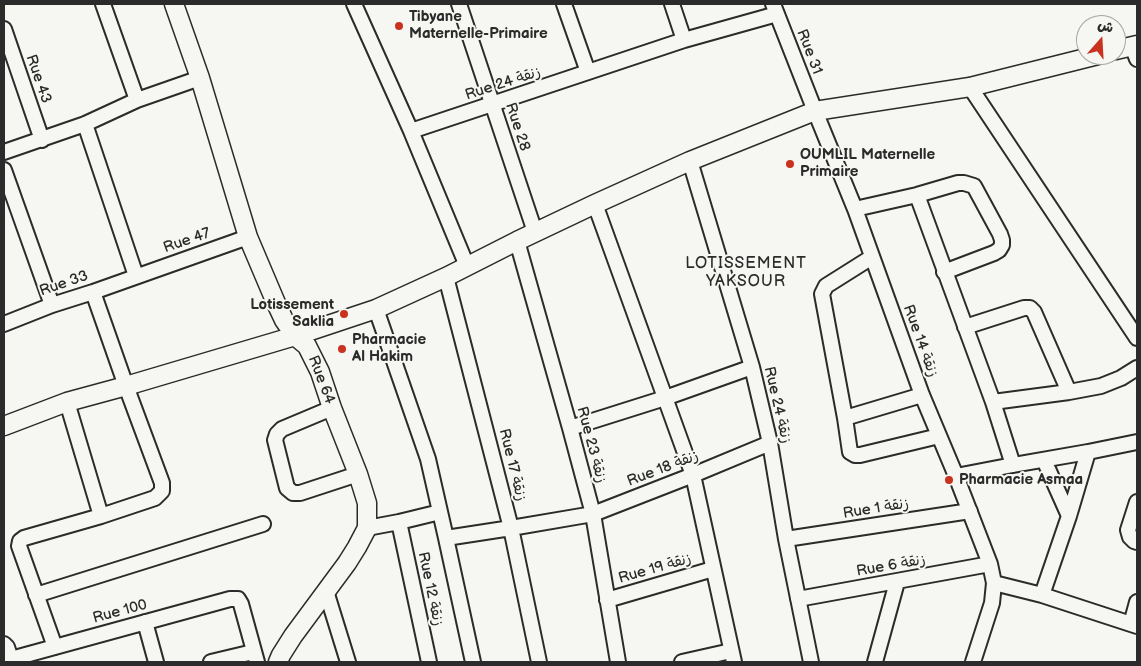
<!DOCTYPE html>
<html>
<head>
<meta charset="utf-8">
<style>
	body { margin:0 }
	#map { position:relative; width:1141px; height:666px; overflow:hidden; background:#f6f6f2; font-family:"Balsamiq Sans","Playpen Sans Arabic",sans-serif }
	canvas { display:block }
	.frame { position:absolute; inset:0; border:5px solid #2b2b2b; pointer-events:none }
	.north { position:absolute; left:1076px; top:15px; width:50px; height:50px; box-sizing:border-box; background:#f6f6f2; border:1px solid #a5a5a2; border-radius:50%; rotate:19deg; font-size:14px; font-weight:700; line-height:20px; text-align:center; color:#2b2b2b }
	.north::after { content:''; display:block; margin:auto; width:18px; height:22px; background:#c8321e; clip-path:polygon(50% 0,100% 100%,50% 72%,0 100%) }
</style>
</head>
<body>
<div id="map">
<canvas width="1141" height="666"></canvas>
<div class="frame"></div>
<div class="north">ش</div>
</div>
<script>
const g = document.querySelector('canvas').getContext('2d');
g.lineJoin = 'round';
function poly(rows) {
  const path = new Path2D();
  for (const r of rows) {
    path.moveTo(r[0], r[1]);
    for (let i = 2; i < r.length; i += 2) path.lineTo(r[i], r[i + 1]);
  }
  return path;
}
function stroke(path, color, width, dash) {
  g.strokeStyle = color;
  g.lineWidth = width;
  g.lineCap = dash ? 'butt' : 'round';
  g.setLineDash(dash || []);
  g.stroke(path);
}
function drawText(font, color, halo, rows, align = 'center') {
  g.font = font + ' "Balsamiq Sans","Playpen Sans Arabic",sans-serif';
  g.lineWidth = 4;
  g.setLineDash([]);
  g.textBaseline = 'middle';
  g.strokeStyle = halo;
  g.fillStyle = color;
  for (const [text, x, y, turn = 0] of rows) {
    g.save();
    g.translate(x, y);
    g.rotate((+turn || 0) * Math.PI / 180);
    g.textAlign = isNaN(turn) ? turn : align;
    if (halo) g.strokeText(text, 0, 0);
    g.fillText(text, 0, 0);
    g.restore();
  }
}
const minor = poly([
	[103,4,137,100],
	[354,4,411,131,467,266],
	[459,4,535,232],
	[564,4,588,72],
	[672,4,684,40],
	[773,4,815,111,855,209,922,395,956,476,990,564,994,583,992,603,973,662],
	[4,29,42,140],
	[1132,46,1137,59],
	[970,87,1137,338],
	[85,124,136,276],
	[411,131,684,40,777,14],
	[4,152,85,124,137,100,200,78],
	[690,161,752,367,770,443,786,539,811,662],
	[4,170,52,305],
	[917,195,993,402,1013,465],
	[595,204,693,475,734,662],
	[855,209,917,195,958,183,964,183,974,186,1000,234,1002,240,1002,245,999,250,994,253,944,272],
	[517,241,570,428,593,514,618,662],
	[446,277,511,528,539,662],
	[376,309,428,459,446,538,473,662],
	[4,324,52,305,93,292,248,237],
	[965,327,1024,308,1030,308,1034,312,1069,392],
	[922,395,845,418,850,452,855,455,860,455,939,436],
	[67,402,101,516],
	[993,402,1069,392,1101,386,1121,378,1137,368],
	[332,408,282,429,277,434,275,440,287,488,293,493,300,493,358,474],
	[845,418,822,294,826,286,872,257],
	[570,428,665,398,752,367],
	[1044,460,1069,516],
	[956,476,1013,465,1088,452,1137,442],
	[1137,502,1128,530,1130,537,1134,541,1137,542],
	[399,522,429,662],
	[367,528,399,522,440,512],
	[446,538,511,528,593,514,693,475,770,443],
	[786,539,970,511],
	[994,583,1042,595,1137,626],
	[326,591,348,662],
	[36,595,263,524],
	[1042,595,1069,516,1088,452],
	[798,599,990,564],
	[607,600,713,569],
	[145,622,156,662],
	[1131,624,1137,602],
	[4,644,7,647,12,662],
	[55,647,19,546,20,541,24,538,101,516,155,498,162,491,162,483,126,386,93,292],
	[11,659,230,599,238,599,241,604,257,662],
	[211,662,253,652],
	[682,662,731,651],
	[875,662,897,582]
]);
const tertiary = poly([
	[174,4,200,78,248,237,276,303,284,320,295,336,307,346,320,372,332,408,358,474,367,503,367,528,357,547,347,563,293,636,281,655,278,662],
	[1116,50,1137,45],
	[4,426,67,402,126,386,295,336,376,309,446,277,517,241,595,204,690,161,815,111,970,87,1098,55]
]);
stroke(minor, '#2b2b2b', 18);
stroke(tertiary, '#2b2b2b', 21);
stroke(minor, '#f6f6f2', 14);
stroke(tertiary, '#f6f6f2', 18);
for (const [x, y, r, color] of [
	[399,26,5,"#c8321e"],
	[790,164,5,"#c8321e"],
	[344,314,5,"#c8321e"],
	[342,349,5,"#c8321e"],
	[949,480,5,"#c8321e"]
]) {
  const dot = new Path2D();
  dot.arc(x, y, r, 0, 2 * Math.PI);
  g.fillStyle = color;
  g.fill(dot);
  stroke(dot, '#f6f6f2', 2);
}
drawText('bold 15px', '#2b2b2b', '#f6f6f2', [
	["Tibyane",409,17],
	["Maternelle-Primaire",409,34],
	["OUMLIL Maternelle",800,155],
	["Primaire",800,172],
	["Lotissement",334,305,"right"],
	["Saklia",334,322,"right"],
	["Pharmacie",352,340],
	["Al Hakim",352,357],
	["Pharmacie Asmaa",959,480]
], 'left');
drawText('15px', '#2b2b2b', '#f6f6f2', [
	["Rue 31",809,52,69],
	["Rue 43",38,79,71],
	["Rue 24 زنقة",503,84,-18],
	["Rue 28",517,127,72],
	["Rue 47",187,241,-19],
	["Rue 33",64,284,-19],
	["Rue 14 زنقة",920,341,70],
	["Rue 64",321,380,69],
	["Rue 24 زنقة",777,405,77],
	["Rue 23 زنقة",591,445,75],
	["Rue 17 زنقة",512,465,76],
	["Rue 18 زنقة",663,469,-21],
	["Rue 1 زنقة",876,509,-9],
	["Rue 6 زنقة",891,566,-10],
	["Rue 19 زنقة",655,569,-16],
	["Rue 12 زنقة",430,589,78],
	["Rue 100",120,612,-15]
]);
g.letterSpacing = '1px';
drawText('16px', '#2b2b2b', '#f6f6f2', [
	["LOTISSEMENT",746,264],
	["YAKSOUR",746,282]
]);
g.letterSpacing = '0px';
</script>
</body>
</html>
